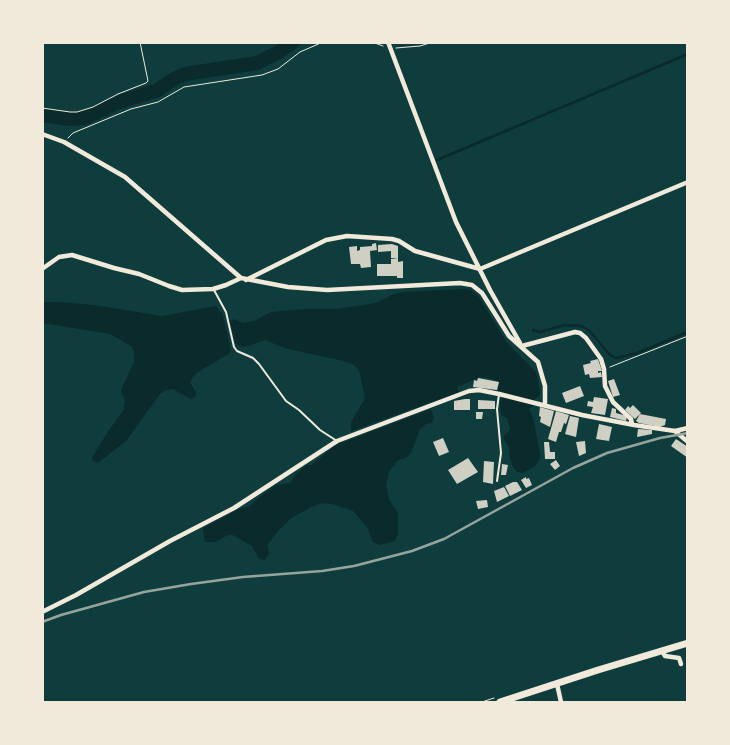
<!DOCTYPE html>
<html>
<head>
<meta charset="utf-8">
<style>
	body { margin:0 }
	#map { position:relative; width:730px; height:745px; overflow:hidden; background:#0f3d3e; font-family:Manrope,sans-serif }
	canvas { display:block }
	.frame { position:absolute; inset:0; border:44px solid #f1e9da; pointer-events:none }
</style>
</head>
<body>
<div id="map">
<canvas width="730" height="745"></canvas>
<div class="frame"></div>
</div>
<script>
const g = document.querySelector('canvas').getContext('2d');
g.lineJoin = 'round';
function fillPath(path, color) {
  g.fillStyle = color;
  g.fill(path, 'evenodd');
}
function poly(rows) {
  const path = new Path2D();
  for (const r of rows) {
    path.moveTo(r[0], r[1]);
    for (let i = 2; i < r.length; i += 2) path.lineTo(r[i], r[i + 1]);
  }
  return path;
}
function stroke(path, color, width, dash) {
  g.strokeStyle = color;
  g.lineWidth = width;
  g.lineCap = dash ? 'butt' : 'round';
  g.setLineDash(dash || []);
  g.stroke(path);
}
fillPath(poly([
	[464,289,470,290,477,294,508,344,535,371,538,378,540,395,534,400,498,391,499,382,493,379,480,377,457,387,459,392,351,431,351,422,365,398,360,374,357,368,352,364,339,360,288,349,265,340,245,347,235,344,230,321,235,319,242,323,254,321,271,312,303,309,335,309,365,305,378,302,394,294,403,292],
	[42,302,58,302,94,305,162,316,216,306,223,315,231,350,230,353,198,372,194,376,190,382,196,393,196,397,191,399,173,389,166,390,160,394,126,441,98,463,93,461,92,458,107,433,123,411,125,401,121,390,134,362,134,351,131,346,110,334,43,323],
	[503,396,535,405,530,408,530,410,534,421,540,455,539,461,535,466,523,473,517,472,513,467,510,459,509,448,503,437,509,431,510,428,507,418,501,415,500,402],
	[431,409,434,418,432,423,426,424,420,429,411,453,406,458,398,460,390,470,386,485,389,500,398,513,398,533,395,541,380,545,373,542,367,527,353,511,332,504,322,503,311,507,290,519,279,530,268,544,269,554,265,560,259,559,252,546,233,535,228,535,215,542,205,542,203,528,239,509,250,506,258,498,276,485,290,483,296,474,308,464,310,466,331,449,331,447]
]), '#0a2a2b');
stroke(poly([
	[437,160,688,54],
	[533,330,540,332,565,325,581,326,589,330,610,355,616,358,637,353,688,332]
]), '#0a2a2b', 2.5);
stroke(poly([
	[42,115,68,119,85,118,119,102,158,90,174,79,185,74,257,63,279,52,293,42]
]), '#0a2a2b', 14);
fillPath(poly([
	[376,243,377,250,370,251,371,267,361,268,360,264,351,264,349,247,357,246,357,251,360,250,360,247,372,246,372,244],
	[392,244,398,246,398,258,391,258,391,251,378,252,378,245],
	[398,258,398,262,403,261,403,278,397,278,397,276,377,276,377,264,391,264,391,259],
	[598,359,602,371,598,371,598,373,601,372,602,377,590,378,589,374,585,375,583,365,591,363,590,361],
	[478,378,499,382,497,390,473,387,474,380,477,381],
	[614,379,620,395,613,397,608,381],
	[580,386,584,396,566,403,562,393],
	[594,397,608,399,605,415,591,413,593,407,587,406,588,401,593,402],
	[465,399,470,399,470,410,454,410,454,401],
	[478,400,495,401,495,409,478,409],
	[633,405,641,413,635,419,625,410,628,406,630,408],
	[540,407,554,411,550,427,540,422,541,417,539,416],
	[612,408,616,409,616,413,627,416,626,421,610,417],
	[556,411,569,415,566,424,564,423,561,432,559,432,556,442,548,439],
	[476,412,483,412,482,419,476,419],
	[640,414,666,419,665,425,660,427,639,423,636,421],
	[570,416,579,418,576,437,565,434],
	[599,424,612,427,609,441,596,439],
	[638,429,652,430,652,434,637,437],
	[443,438,449,452,439,456,433,442],
	[676,439,688,447,688,458,671,446],
	[585,441,586,453,579,456,576,442],
	[544,442,549,442,550,452,555,452,555,459,545,459],
	[468,458,478,472,457,484,448,470],
	[556,460,560,466,555,470,550,464],
	[484,461,494,462,493,484,483,482],
	[502,464,508,465,506,475,501,475],
	[526,477,526,479,529,478,532,485,526,488,521,480],
	[513,482,517,482,522,490,510,496,505,486],
	[504,487,509,496,497,502,494,491],
	[487,500,488,507,478,509,476,501]
]), '#cfcfc3');
stroke(poly([
	[372,42,383,46],
	[396,48,420,46,433,42],
	[42,108,70,112,77,112,93,107,118,94,146,83,148,81,140,42],
	[68,138,73,133,131,109,158,102,184,87,262,75,278,69,300,52,323,42],
	[610,367,688,336],
	[482,702,494,698]
]), '#f1e9da', 1);
stroke(poly([
	[214,290,226,312,234,347,237,351,253,358,259,364,286,401,299,410,320,430,337,441],
	[497,481,501,453,497,409,499,394]
]), '#f1e9da', 2);
stroke(poly([
	[388,42,456,222,490,290,520,343],
	[42,134,64,142,125,177,241,278,288,287,327,290,460,283,472,285,482,293,509,336,538,362,545,386,545,405],
	[42,269,59,257,72,255,114,268,139,274,169,286,182,290,213,289,226,285,241,278],
	[246,280,326,240,347,236,392,239,399,241,415,251,480,269,688,182],
	[522,346,575,332,580,333,586,338,601,359,604,369,605,386,613,402,631,419,632,424],
	[675,431,688,442],
	[42,612,76,595,170,541,234,508,337,441,469,391,479,390,499,394,582,415,634,425,675,431,688,428],
	[662,651,665,656,679,658,681,664],
	[557,684,561,702]
]), '#f1e9da', 4.5);
stroke(poly([
	[500,702,598,670,688,643]
]), '#f1e9da', 7);
stroke(poly([
	[42,622,61,615,144,592,191,584,243,577,322,571,354,566,412,551,444,539,573,468,607,453,660,438,688,433]
]), '#97a49c', 2.5);
</script>
</body>
</html>
